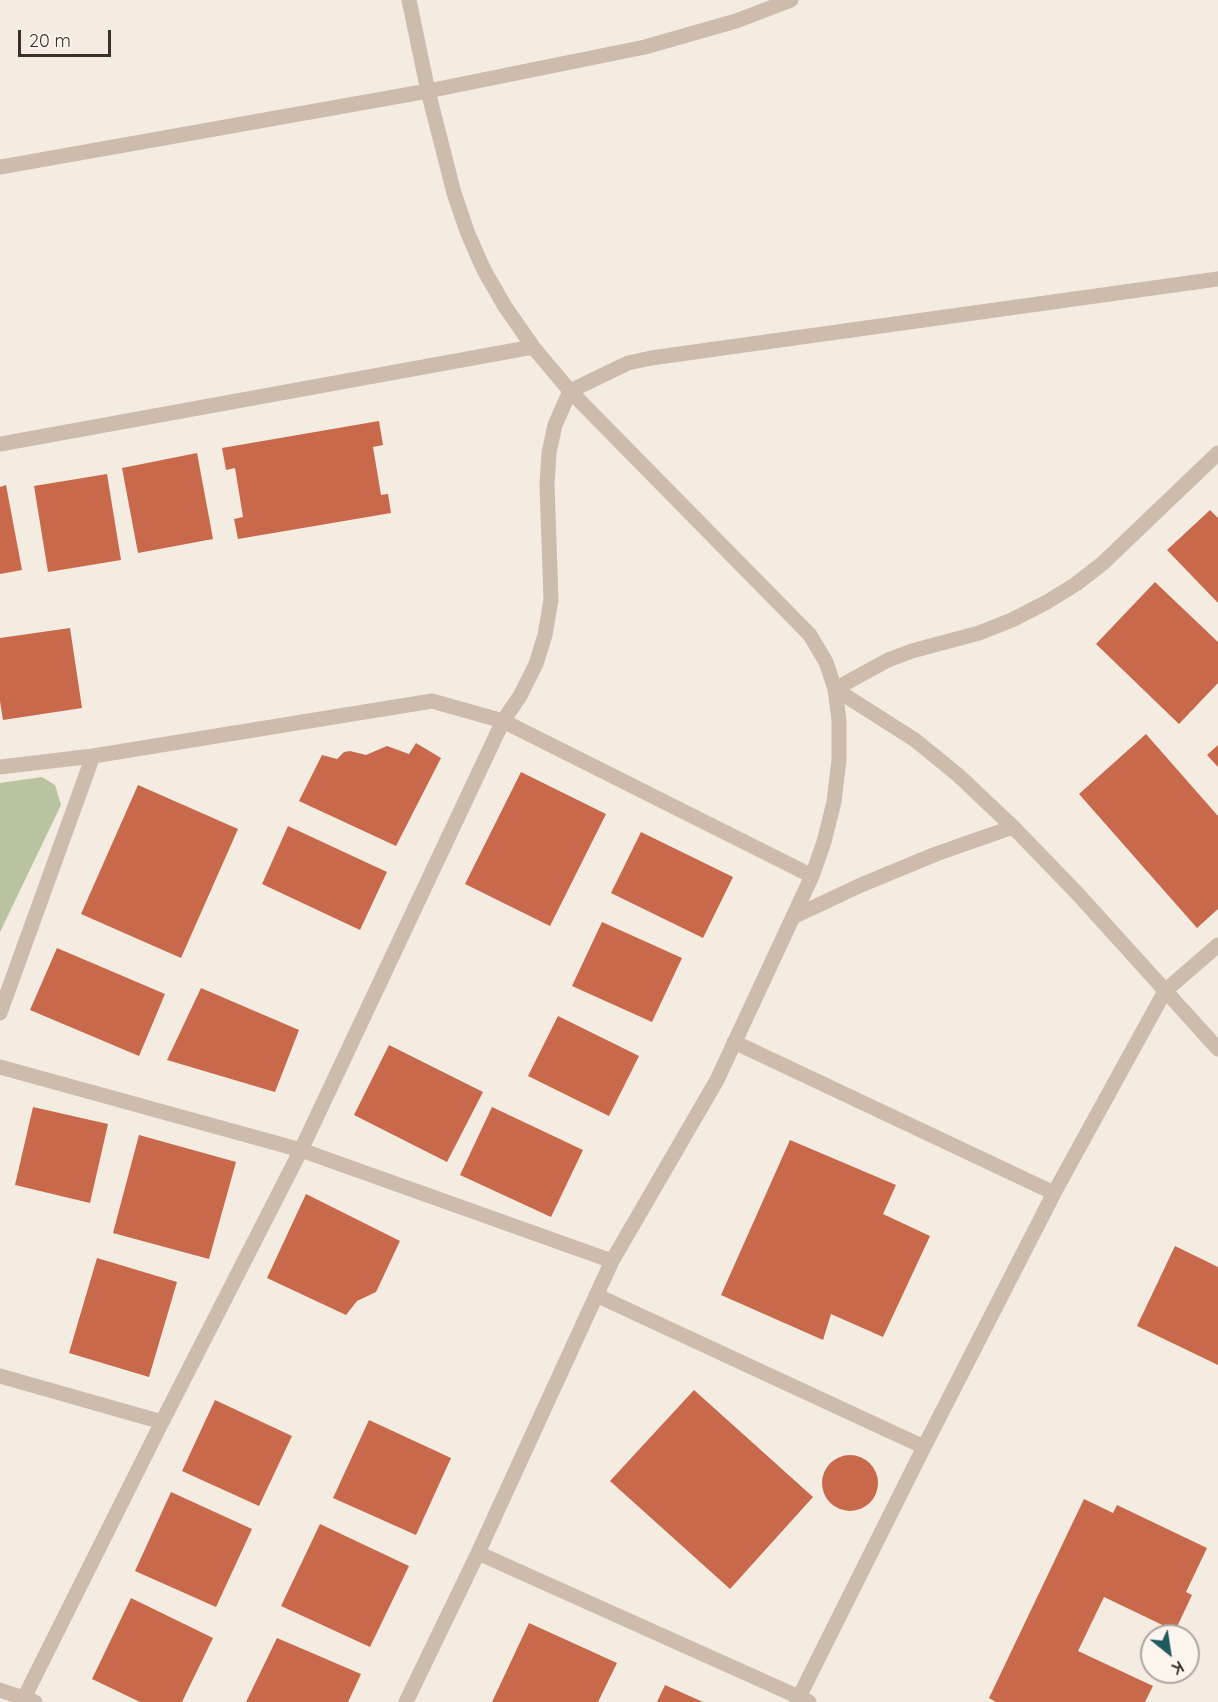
<!DOCTYPE html>
<html>
<head>
<meta charset="utf-8">
<style>
	body { margin:0 }
	#map { position:relative; width:1218px; height:1702px; overflow:hidden; background:#f4ebe1; font-family:Quicksand,sans-serif }
	canvas { display:block }
	.north { position:absolute; left:1140px; top:1624px; width:60px; height:60px; box-sizing:border-box; background:#fbf5ee; border:2px solid #aea6a0; border-radius:50%; rotate:150deg; font-size:16px; font-weight:700; line-height:24px; text-align:center; color:#3b302b }
	.north::after { content:''; display:block; margin:auto; width:21px; height:27px; background:#1f5a5e; clip-path:polygon(50% 0,100% 100%,50% 72%,0 100%) }
	.scale { position:absolute; left:18px; top:30px; width:93px; height:27px; box-sizing:border-box; border:3px solid #3b302b; border-top:0; padding-left:8px; font-size:18px; line-height:21px; white-space:nowrap; color:#3b302b; -webkit-text-stroke:4px #fbf5ee; paint-order:stroke }
</style>
</head>
<body>
<div id="map">
<canvas width="1218" height="1702"></canvas>
<div class="north">K</div>
<div class="scale">20 m</div>
</div>
<script>
const g = document.querySelector('canvas').getContext('2d');
g.lineJoin = 'round';
function fillPath(path, color) {
  g.fillStyle = color;
  g.fill(path, 'evenodd');
}
function poly(rows) {
  const path = new Path2D();
  for (const r of rows) {
    if (r.length === 3) {
      path.moveTo(r[0] + r[2], r[1]);
      path.arc(r[0], r[1], r[2], 0, 2 * Math.PI);
      continue;
    }
    path.moveTo(r[0], r[1]);
    for (let i = 2; i < r.length; i += 2) path.lineTo(r[i], r[i + 1]);
  }
  return path;
}
function stroke(path, color, width, dash) {
  g.strokeStyle = color;
  g.lineWidth = width;
  g.lineCap = dash ? 'butt' : 'round';
  g.setLineDash(dash || []);
  g.stroke(path);
}
fillPath(poly([
	[42,777,55,785,61,805,0,932,0,783]
]), '#b8c4a0');
fillPath(poly([
	[379,421,383,445,373,447,381,495,388,494,391,513,238,539,234,519,243,517,235,468,226,470,222,448],
	[197,453,213,539,138,553,122,468],
	[107,474,121,560,48,572,34,486],
	[6,485,22,570,0,574,0,487],
	[1210,510,1218,518,1218,603,1167,550],
	[1155,582,1218,642,1218,683,1179,724,1096,644],
	[70,628,82,708,3,720,0,701,0,638],
	[1146,734,1218,816,1218,909,1197,928,1079,794],
	[416,743,441,758,396,846,299,801,322,755,337,759,344,752,350,751,366,755,387,746,409,754],
	[1218,745,1218,767,1207,755],
	[521,772,606,814,550,926,465,884],
	[138,785,238,829,181,958,81,914],
	[288,826,387,872,360,930,262,884],
	[641,832,733,877,703,938,611,893],
	[602,922,682,958,652,1022,572,986],
	[57,948,165,994,139,1056,30,1010],
	[201,988,299,1030,275,1092,167,1060],
	[558,1016,639,1056,609,1116,528,1076],
	[389,1045,483,1092,447,1162,354,1115],
	[33,1107,108,1124,90,1203,15,1185],
	[492,1107,583,1150,551,1217,460,1175],
	[139,1135,236,1162,209,1259,113,1233],
	[790,1140,896,1185,883,1214,930,1236,883,1337,831,1314,823,1340,721,1295],
	[306,1194,400,1241,376,1292,357,1301,346,1315,267,1278],
	[1175,1246,1218,1267,1218,1365,1137,1326],
	[97,1258,177,1282,149,1377,69,1353],
	[694,1390,813,1497,730,1589,610,1481],
	[215,1400,292,1436,259,1506,182,1471],
	[369,1420,451,1458,416,1535,333,1498],
	[850,1483,28],
	[171,1492,252,1529,216,1607,135,1571],
	[1084,1499,1113,1513,1117,1505,1207,1548,1186,1592,1192,1595,1175,1631,1104,1597,1078,1651,1153,1686,1145,1702,996,1702,989,1698],
	[320,1524,409,1566,370,1647,281,1606],
	[131,1598,213,1638,182,1702,140,1702,92,1679],
	[529,1623,617,1663,598,1702,492,1702],
	[277,1638,361,1674,348,1702,246,1702],
	[665,1685,703,1702,657,1702]
]), '#c8694b');
stroke(poly([
	[0,167,428,91,645,47,736,21,791,0],
	[0,444,533,347],
	[1218,453,1103,563,1076,584,1047,602,1012,620,979,633,912,651,888,660,835,689,915,740,958,775,1013,827,1076,892,1218,1049],
	[0,767,93,756,432,701,503,721,812,876],
	[793,917,861,885,936,854,1013,827],
	[0,1013,93,756],
	[734,1042,1054,1193],
	[0,1067,301,1150,612,1261],
	[596,1295,924,1447],
	[0,1376,162,1422,22,1702],
	[162,1422,301,1150,503,721,520,696,536,664,545,635,551,600,547,485,549,453,555,425,570,391,628,363,651,358,1218,279],
	[478,1553,799,1697,797,1702],
	[0,1690,35,1702],
	[406,1702,478,1553,612,1261,717,1080,812,876,824,842,834,802,839,760,839,720,835,689,826,662,810,635,570,391,533,347,504,305,484,270,468,234,454,193,428,91,409,0],
	[809,1702,799,1697,924,1447,1054,1193,1165,991,1218,945]
]), '#cdbbac', 15);
</script>
</body>
</html>
